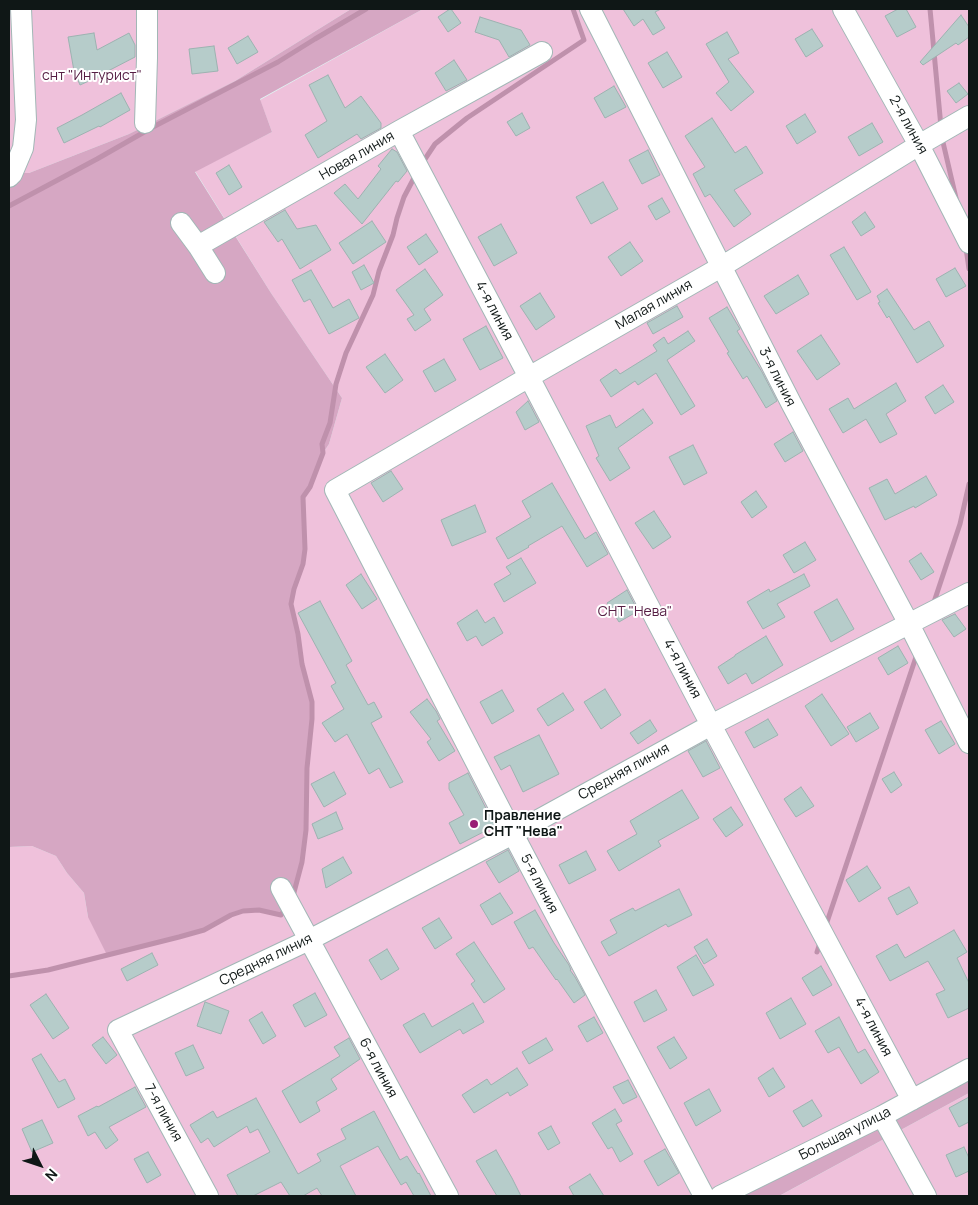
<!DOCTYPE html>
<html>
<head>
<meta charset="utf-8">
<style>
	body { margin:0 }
	#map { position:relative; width:978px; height:1205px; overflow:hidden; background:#def5f3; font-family:Manrope,sans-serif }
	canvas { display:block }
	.frame { position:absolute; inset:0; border:10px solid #0f1716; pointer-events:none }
	.north { position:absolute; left:15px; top:1140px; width:50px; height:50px; -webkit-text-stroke:4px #fff; paint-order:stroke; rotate:131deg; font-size:14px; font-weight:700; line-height:20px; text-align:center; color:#0f1716 }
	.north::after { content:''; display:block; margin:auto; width:18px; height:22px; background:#0f1716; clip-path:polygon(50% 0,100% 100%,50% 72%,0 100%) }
</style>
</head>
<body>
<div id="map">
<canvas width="978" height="1205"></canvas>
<div class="frame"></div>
<div class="north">N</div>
</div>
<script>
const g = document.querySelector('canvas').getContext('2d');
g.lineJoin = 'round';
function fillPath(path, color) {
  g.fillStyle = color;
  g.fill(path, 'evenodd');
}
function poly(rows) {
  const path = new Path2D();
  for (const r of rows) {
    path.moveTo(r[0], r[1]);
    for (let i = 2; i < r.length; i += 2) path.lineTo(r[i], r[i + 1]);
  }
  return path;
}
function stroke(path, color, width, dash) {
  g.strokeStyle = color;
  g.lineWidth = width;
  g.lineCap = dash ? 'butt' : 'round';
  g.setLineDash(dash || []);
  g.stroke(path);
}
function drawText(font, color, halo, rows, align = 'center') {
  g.font = font + ' Manrope,sans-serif';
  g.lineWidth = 4;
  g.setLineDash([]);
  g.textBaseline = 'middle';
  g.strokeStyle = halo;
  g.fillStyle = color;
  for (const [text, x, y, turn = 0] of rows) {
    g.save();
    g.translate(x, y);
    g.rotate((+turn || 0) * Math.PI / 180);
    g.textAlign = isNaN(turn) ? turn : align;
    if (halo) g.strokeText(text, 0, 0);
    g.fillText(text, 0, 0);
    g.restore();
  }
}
fillPath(poly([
	[9,9,351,9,235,81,129,134,29,173,15,173,9,177],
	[423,9,969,9,969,1069,720,1196,9,1196,9,976,11,976,9,973,9,847,32,846,56,856,67,873,84,893,88,917,204,930,243,911,259,910,281,915,303,855,306,788,312,702,302,664,291,604,303,564,305,549,303,497,310,487,323,453,329,444,342,398,271,293,195,171,272,132,260,100],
	[969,1093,969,1196,779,1196,794,1188]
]), '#efc1db');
fillPath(poly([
	[351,9,423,9,260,99,272,132,195,172,271,293,342,398,329,444,323,453,310,487,303,497,305,549,303,564,291,604,302,664,312,702,306,788,303,855,295,889,281,915,259,910,243,911,204,930,107,955,88,917,84,893,67,873,56,856,32,846,9,847,9,177,15,173,29,173,129,134,235,81],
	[969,1069,969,1093,779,1196,720,1196]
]), '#d6a7c3');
stroke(poly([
	[930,9,941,127],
	[942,138,956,198],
	[423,162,435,144,467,118,584,40,573,9],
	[9,206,97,159,153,127,278,62,315,39,366,9],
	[966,248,969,269],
	[933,605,960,524,969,484],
	[293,896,302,862,306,830,307,768,312,719,312,702,302,664,298,634,291,604,294,589,303,564,305,549,303,497,310,487,323,453,322,444,330,423,336,384,346,353,373,295,379,271,393,235,397,218,404,197,415,176],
	[826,925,917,654],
	[817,952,821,940],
	[9,976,48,970,179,937,204,930,231,915,243,911,259,910,281,915,286,908]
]), '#bf91ac', 5);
const building = poly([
	[450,9,451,9,461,23,448,32,438,17,450,9],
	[623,9,661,9,655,12,665,28,653,35,643,19,634,26,623,9],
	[898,9,906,9,916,27,897,37,885,16,898,9],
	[961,15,969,27,969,37,958,45,956,43,923,65,920,62,961,15],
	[480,17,521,30,530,45,509,57,499,40,475,32,480,17],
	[812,29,823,46,806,57,795,39,812,29],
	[727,32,739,53,728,59,754,92,731,111,716,93,729,82,706,44,727,32],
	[94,33,97,50,129,33,135,45,135,57,108,71,109,72,80,85,74,71,68,37,94,33],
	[248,36,258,52,237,64,228,48,248,36],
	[214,46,218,71,192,74,189,49,214,46],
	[667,52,682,77,663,88,648,63,667,52],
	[454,60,467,80,446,91,435,73,454,60],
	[328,75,345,108,361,96,381,123,381,128,361,139,357,134,318,158,305,135,327,121,309,85,328,75],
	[959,83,968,94,956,103,947,91,959,83],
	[614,86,626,107,605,118,594,98,614,86],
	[121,93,130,110,100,127,99,126,64,143,57,128,82,115,121,93],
	[522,113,530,128,516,136,507,122,522,113],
	[805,114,816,132,797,144,786,126,805,114],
	[712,118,735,153,746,146,763,173,734,190,751,214,734,227,710,194,705,197,693,174,705,167,685,136,712,118],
	[872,123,883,142,859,156,848,137,872,123],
	[392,149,397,152,407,171,398,182,396,181,362,224,334,193,345,184,358,199,381,169,378,166,392,149],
	[648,150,660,175,642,184,629,160,648,150],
	[229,165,242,187,229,195,216,173,229,165],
	[603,182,618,209,591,224,576,197,603,182],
	[662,198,670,212,656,220,648,206,662,198],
	[285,210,297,229,316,225,331,250,300,269,282,239,278,242,264,222,285,210],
	[865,212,875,227,861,236,852,222,865,212],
	[372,221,386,242,353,264,339,243,372,221],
	[501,224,517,253,494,266,478,237,501,224],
	[426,234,438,252,419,265,407,247,426,234],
	[630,242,643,261,621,276,608,257,630,242],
	[844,247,871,292,857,300,830,255,844,247],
	[364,265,374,283,361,290,352,272,364,265],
	[955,268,966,286,946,297,936,279,955,268],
	[425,269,443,295,424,309,431,320,415,331,407,319,414,315,396,290,425,269],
	[311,270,333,308,349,299,359,318,329,334,310,299,304,302,292,280,311,270],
	[798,275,809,294,776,314,764,296,798,275],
	[887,289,914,330,929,321,944,346,917,363,889,316,887,318,878,303,880,302,877,296,887,289],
	[540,293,555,317,536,330,520,306,540,293],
	[677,306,683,317,653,334,647,323,677,306],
	[727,307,740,329,737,331,762,372,777,401,766,408,747,376,743,379,727,353,729,352,709,318,727,307],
	[486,326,503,358,480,370,463,339,486,326],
	[688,331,695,341,667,360,695,406,681,415,656,373,638,385,635,381,611,397,600,380,616,369,620,374,657,351,653,345,664,337,668,344,688,331],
	[821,335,840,364,817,380,797,351,821,335],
	[385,354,403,380,385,393,366,367,385,354],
	[444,359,456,380,435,392,423,371,444,359],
	[896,383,906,401,886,414,897,434,880,443,866,419,843,433,829,409,848,398,854,409,896,383],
	[943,385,954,402,935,414,925,397,943,385],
	[528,401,539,422,525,430,516,412,528,401],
	[643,409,653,423,618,448,630,468,610,481,596,458,599,456,586,426,610,415,616,428,643,409],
	[793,432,803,451,785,462,774,444,793,432],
	[693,445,707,473,684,485,669,457,693,445],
	[391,471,403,489,383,502,371,483,391,471],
	[926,476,937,495,915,508,914,506,885,520,869,488,887,479,895,494,926,476],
	[552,483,585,539,596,532,608,554,587,567,562,526,528,546,529,547,508,559,496,538,531,517,522,501,552,483],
	[756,491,767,507,752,518,741,502,756,491],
	[475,505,486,532,452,546,441,520,475,505],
	[654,511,671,537,653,549,635,523,654,511],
	[805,542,816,560,794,573,783,555,805,542],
	[921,553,934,572,921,580,909,561,921,553],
	[521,558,536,583,504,602,494,584,511,574,506,567,521,558],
	[361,574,377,599,362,609,346,585,361,574],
	[804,574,810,586,777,604,785,617,763,629,747,602,769,589,770,592,804,574],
	[627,590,638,611,619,622,607,603,627,590],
	[837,599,854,629,831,642,814,612,837,599],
	[320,601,352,661,346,665,368,705,374,702,382,717,371,723,403,782,390,788,379,768,369,774,347,734,335,742,322,723,344,709,331,686,336,683,298,613,320,601],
	[477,610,485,623,494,617,503,633,482,646,476,636,467,641,457,623,477,610],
	[955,614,966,629,954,637,942,620,955,614],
	[766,636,783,665,752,684,746,673,728,684,718,667,735,656,735,655,766,636],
	[898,646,908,663,888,675,878,658,898,646],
	[605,689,621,715,601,729,584,702,605,689],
	[502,690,514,711,492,724,480,702,502,690],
	[563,693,574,710,548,726,537,709,563,693],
	[822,694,849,734,831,746,805,706,822,694],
	[427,699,436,711,440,719,437,721,455,751,439,761,427,742,431,739,410,712,427,699],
	[870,713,879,728,856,742,847,727,870,713],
	[768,719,778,735,754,748,745,732,768,719],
	[650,720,657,731,638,744,630,733,650,720],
	[941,721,955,744,939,754,925,730,941,721],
	[539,735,559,774,523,792,510,765,501,770,494,757,539,735],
	[706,741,720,768,703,777,688,751,706,741],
	[334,772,346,794,324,807,311,784,334,772],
	[894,772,902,785,891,793,882,779,894,772],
	[468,773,495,826,460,844,449,823,464,815,449,789,449,783,468,773],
	[801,787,814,806,796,817,784,799,801,787],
	[682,790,699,818,658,841,661,846,619,871,607,851,637,834,630,821,682,790],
	[731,807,743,825,726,837,713,819,731,807],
	[336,812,343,829,318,839,312,824,336,812],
	[508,850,519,871,499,883,486,862,508,850],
	[586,851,596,870,569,884,559,865,586,851],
	[343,857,352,873,326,888,322,869,343,857],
	[867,866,881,888,859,902,846,880,867,866],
	[909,887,918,903,897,915,888,898,909,887],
	[679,889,692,915,668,927,666,924,609,956,601,942,617,933,610,920,633,908,635,911,679,889],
	[500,893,513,913,492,925,480,905,500,893],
	[535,910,554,943,569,965,571,970,570,970,575,977,585,995,574,1003,557,979,556,980,533,947,529,949,514,922,535,910],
	[439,918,452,938,435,949,422,928,439,918],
	[954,930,967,952,957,958,969,983,969,1008,948,1018,936,994,945,990,928,961,890,981,876,956,897,944,905,958,954,930],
	[707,939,717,956,704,964,694,947,707,939],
	[474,942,505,989,484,1003,471,984,475,981,456,954,474,942],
	[387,949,399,969,381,980,369,960,387,949],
	[152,953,158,965,127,981,121,969,152,953],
	[696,955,714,985,693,996,677,967,696,955],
	[821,966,832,985,813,996,802,978,821,966],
	[656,990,667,1010,644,1022,634,1002,656,990],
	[315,993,327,1015,305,1027,293,1005,315,993],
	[46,994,69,1028,53,1039,30,1005,46,994],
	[791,998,806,1024,780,1039,766,1013,791,998],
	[205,1002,229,1011,221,1034,197,1026,205,1002],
	[473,1003,484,1022,463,1034,460,1029,420,1053,403,1025,424,1013,432,1027,473,1003],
	[262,1012,276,1036,263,1044,249,1020,262,1012],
	[594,1017,603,1033,587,1042,578,1026,594,1017],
	[839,1017,858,1053,865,1049,879,1072,861,1084,839,1047,828,1053,815,1031,839,1017],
	[103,1037,117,1055,106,1064,92,1045,103,1037],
	[674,1037,687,1058,670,1069,657,1047,674,1037],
	[349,1038,360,1059,331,1079,337,1089,316,1102,320,1111,300,1123,282,1091,340,1056,334,1047,349,1038],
	[546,1038,553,1050,529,1064,522,1052,546,1038],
	[193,1045,204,1068,186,1076,175,1053,193,1045],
	[41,1054,59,1082,65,1079,75,1099,58,1108,32,1059,41,1054],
	[517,1068,528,1085,510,1096,508,1092,474,1113,462,1095,487,1079,491,1085,517,1068],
	[773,1068,785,1087,769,1097,758,1078,773,1068],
	[628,1080,637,1097,623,1104,613,1087,628,1080],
	[135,1087,146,1107,109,1127,118,1140,106,1149,95,1132,88,1136,78,1116,97,1106,98,1107,135,1087],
	[709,1089,721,1111,696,1126,684,1103,709,1089],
	[969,1097,969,1122,959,1127,949,1108,969,1097],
	[256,1098,298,1174,321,1161,317,1154,346,1139,341,1129,374,1111,400,1160,407,1156,418,1174,419,1173,431,1196,414,1196,406,1182,401,1185,378,1146,340,1166,356,1196,322,1196,317,1188,303,1196,290,1196,281,1182,253,1196,238,1196,227,1175,270,1152,258,1129,250,1133,247,1126,214,1147,208,1138,201,1143,190,1125,213,1111,217,1118,256,1098],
	[812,1100,822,1116,803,1127,793,1111,812,1100],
	[615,1109,622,1121,616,1124,633,1154,620,1162,612,1147,608,1149,592,1123,615,1109],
	[42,1120,53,1143,32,1152,22,1129,42,1120],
	[551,1126,560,1143,548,1150,538,1133,551,1126],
	[964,1147,969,1158,969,1171,956,1177,946,1155,964,1147],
	[665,1149,679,1173,658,1186,644,1161,665,1149],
	[496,1150,512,1178,521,1196,497,1196,476,1161,496,1150],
	[148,1152,161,1175,147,1183,134,1159,148,1152],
	[590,1174,604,1196,574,1196,569,1187,590,1174]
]);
fillPath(building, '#b6ccca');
stroke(building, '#9db3b1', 1);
const minor = poly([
	[590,9,791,403,909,624,969,743],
	[843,9,919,145,969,243],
	[145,123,147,58,147,9],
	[399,131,529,377,711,725,912,1100],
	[9,177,12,174,23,148,26,120,21,9],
	[181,223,198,246,399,131,542,52],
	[198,246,215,273],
	[281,888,448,1196],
	[882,1116,926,1196],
	[208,1196,118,1030,309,940,513,834,711,725,969,593],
	[704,1196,513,834,335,490,529,377,721,267,919,145,969,116],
	[720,1196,882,1116,969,1069]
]);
stroke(minor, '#a2b7b6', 22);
stroke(minor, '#fff', 20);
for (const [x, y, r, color] of [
	[474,824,5,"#991d75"]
]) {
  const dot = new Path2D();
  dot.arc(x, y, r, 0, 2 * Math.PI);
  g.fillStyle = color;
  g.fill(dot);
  stroke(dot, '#fff', 2);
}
drawText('14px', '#551d43', '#fff', [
	["снт \"Интурист\"",92,76],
	["СНТ \"Нева\"",635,612]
]);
drawText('14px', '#0f1716', '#fff', [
	["2-я линия",908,125,61],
	["Новая линия",357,156,-30],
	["Малая линия",654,305,-30],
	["4-я линия",494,311,62],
	["3-я линия",777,377,63],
	["4-я линия",682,669,62],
	["Средняя линия",624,772,-29],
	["5-я линия",539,884,62],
	["Средняя линия",266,960,-26],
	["4-я линия",873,1027,62],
	["6-я линия",378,1068,62],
	["7-я линия",163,1113,61],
	["Большая улица",845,1134,-27]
]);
drawText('bold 14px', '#0f1716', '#fff', [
	["Правление",484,816],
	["СНТ \"Нева\"",484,832]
], 'left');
</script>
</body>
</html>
